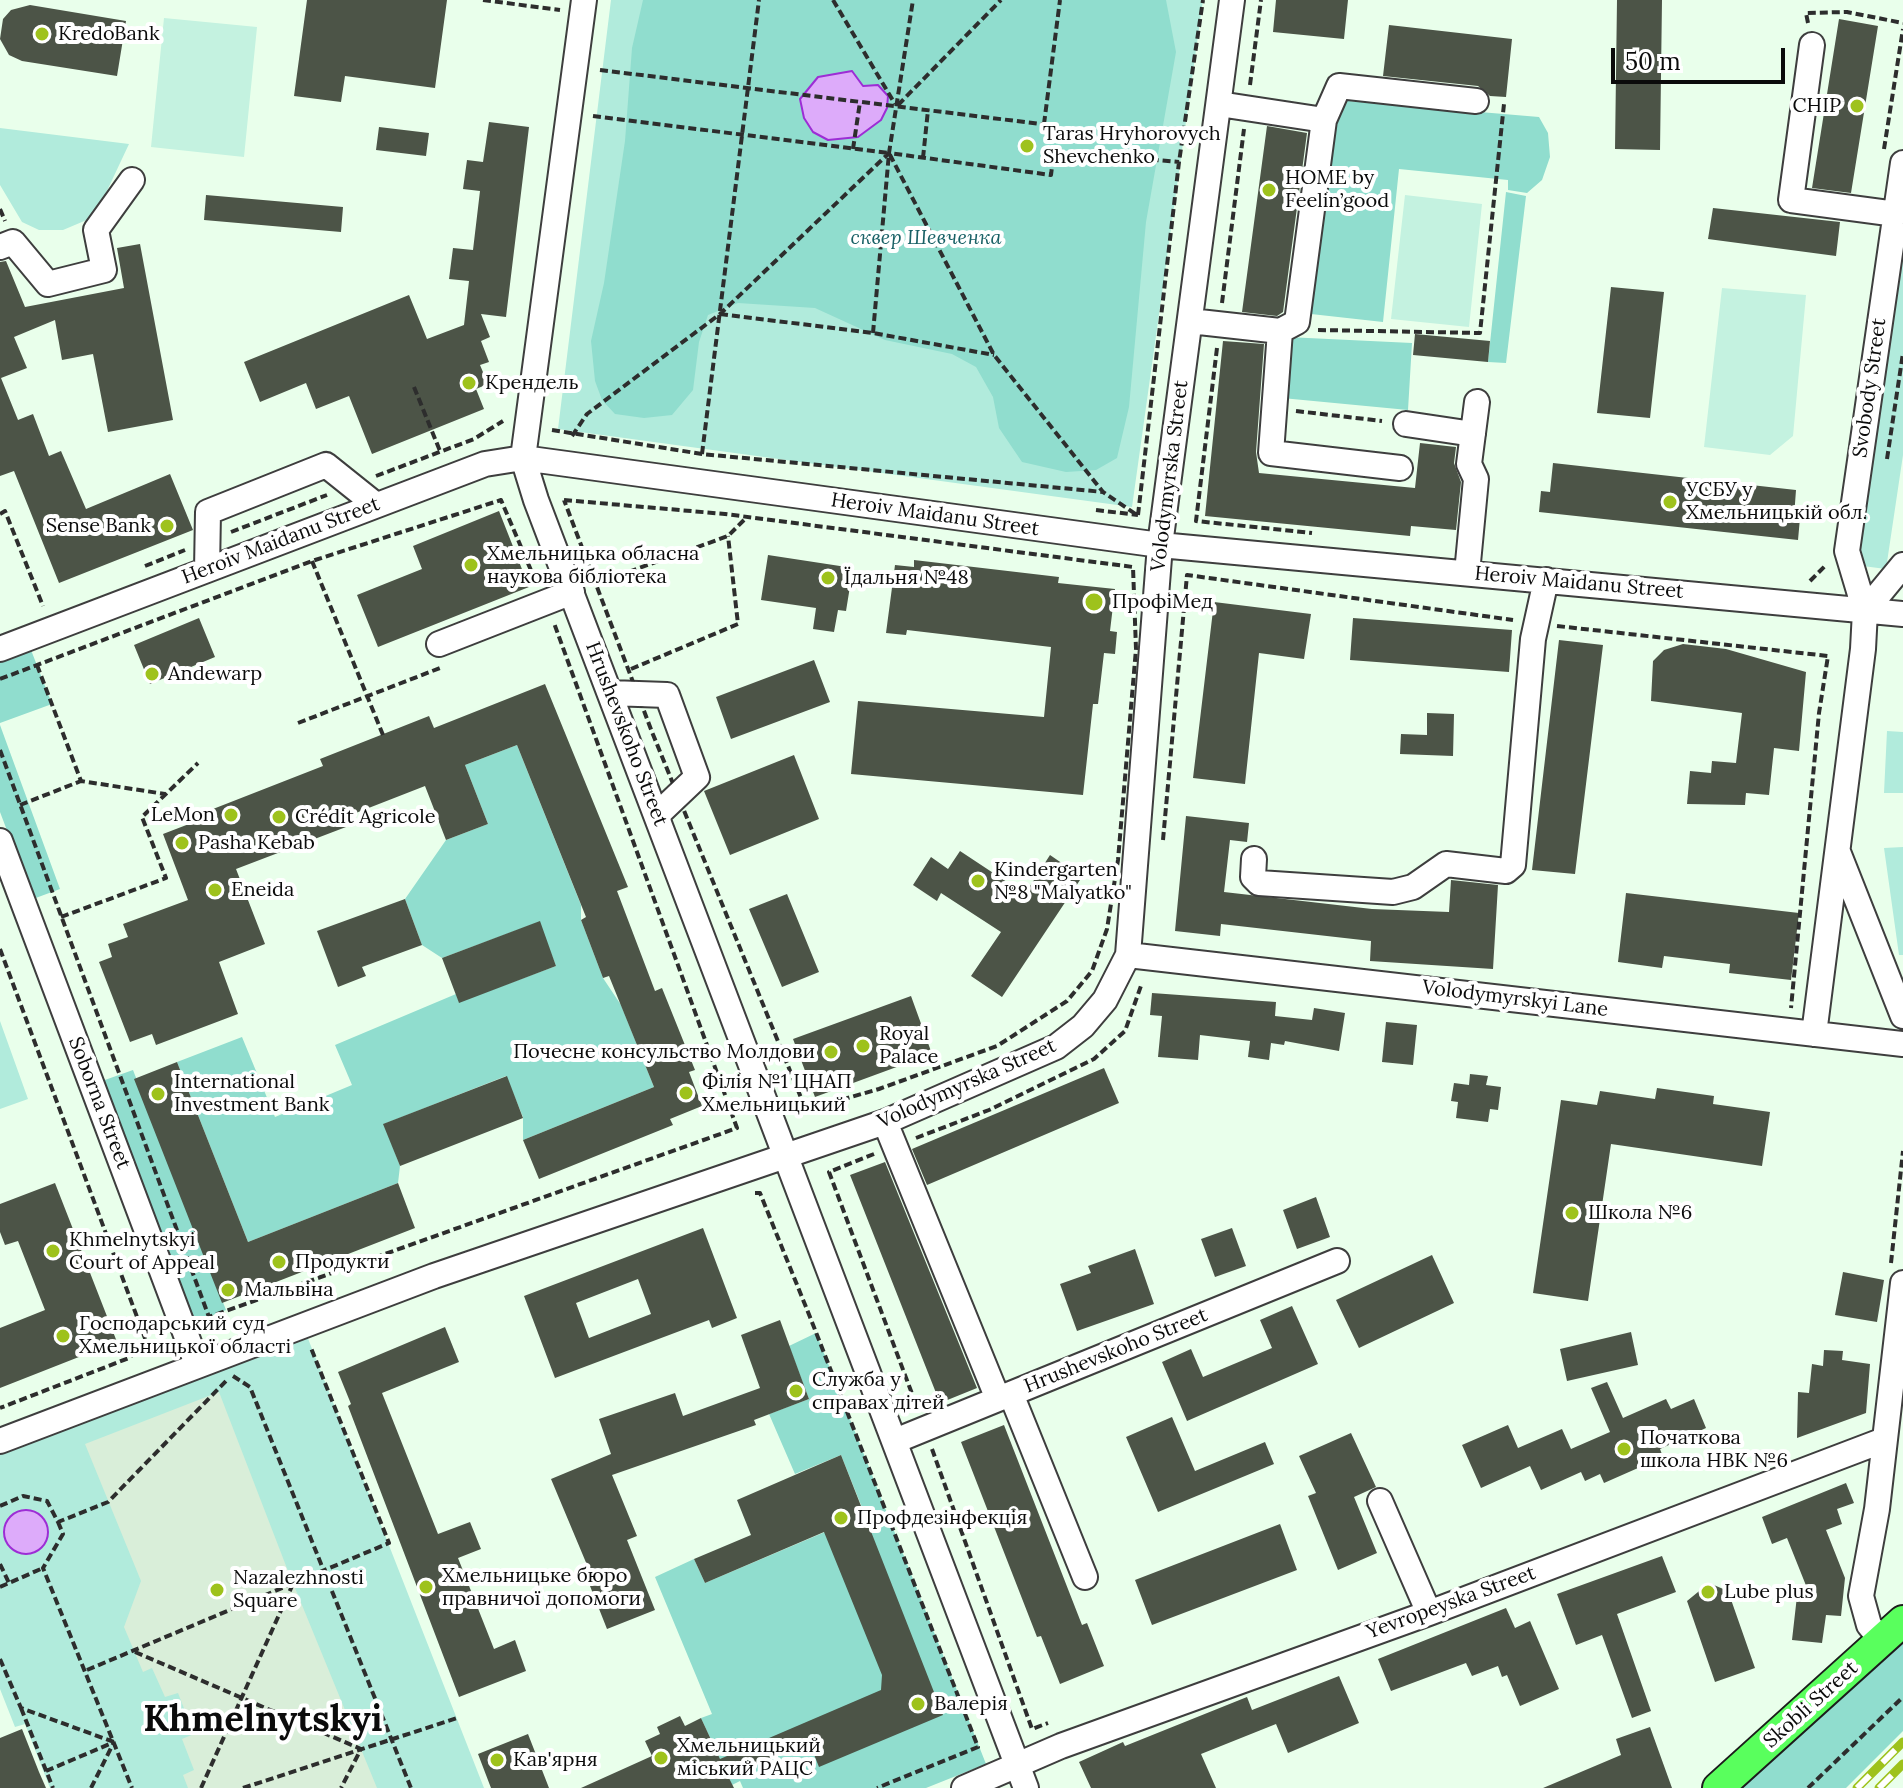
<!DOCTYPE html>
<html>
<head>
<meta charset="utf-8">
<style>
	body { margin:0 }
	#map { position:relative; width:1903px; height:1788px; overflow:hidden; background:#e9ffeb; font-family:Lora,serif }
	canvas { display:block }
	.scale { position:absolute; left:1611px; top:48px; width:174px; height:36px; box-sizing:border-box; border:4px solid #0b0b0b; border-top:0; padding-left:10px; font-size:24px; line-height:28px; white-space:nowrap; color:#0b0b0b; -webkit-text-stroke:6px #fff; paint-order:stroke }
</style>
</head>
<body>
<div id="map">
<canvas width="1903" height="1788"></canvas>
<div class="scale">50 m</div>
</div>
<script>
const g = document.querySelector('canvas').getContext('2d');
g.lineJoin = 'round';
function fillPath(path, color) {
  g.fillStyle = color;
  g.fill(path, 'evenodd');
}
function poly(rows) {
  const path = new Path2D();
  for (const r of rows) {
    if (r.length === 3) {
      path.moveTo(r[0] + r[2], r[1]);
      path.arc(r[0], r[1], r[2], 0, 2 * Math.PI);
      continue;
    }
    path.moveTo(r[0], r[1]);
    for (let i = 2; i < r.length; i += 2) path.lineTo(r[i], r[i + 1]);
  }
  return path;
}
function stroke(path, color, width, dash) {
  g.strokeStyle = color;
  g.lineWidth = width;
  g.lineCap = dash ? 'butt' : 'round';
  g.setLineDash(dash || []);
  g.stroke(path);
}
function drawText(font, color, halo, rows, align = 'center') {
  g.font = font + ' Lora,serif';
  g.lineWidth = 8;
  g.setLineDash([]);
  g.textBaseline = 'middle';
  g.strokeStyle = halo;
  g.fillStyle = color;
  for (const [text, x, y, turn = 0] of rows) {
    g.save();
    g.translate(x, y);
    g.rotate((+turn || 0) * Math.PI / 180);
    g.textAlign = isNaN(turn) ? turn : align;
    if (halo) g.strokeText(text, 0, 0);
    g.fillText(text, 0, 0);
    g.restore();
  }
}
fillPath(poly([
	[611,0,1203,0,1132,507,558,429],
	[0,128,129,144,105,195,89,219,63,230,39,230,22,222,0,185],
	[1903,252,1903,455,1886,569,1855,565],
	[1887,731,1903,732,1903,793,1884,793],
	[1903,847,1903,955,1899,955,1884,848],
	[0,1021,28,1099,0,1109],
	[307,1336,484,1788,50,1788,25,1724,15,1727,0,1689,0,1453]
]), '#b1ebdc');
fillPath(poly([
	[643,0,1166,0,1176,52,1146,222,1129,407,1117,458,1096,470,1066,472,1022,462,999,428,993,397,976,367,952,354,885,340,815,308,738,303,708,315,699,342,693,390,672,415,644,418,615,414,602,400,595,381,591,341,604,283,625,141,632,48],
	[1338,100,1539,117,1548,133,1550,157,1542,180,1527,193,1508,190,1508,180,1399,169,1383,322,1311,314],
	[1506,192,1526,196,1506,363,1488,362],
	[1287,337,1412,343,1408,410,1282,398],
	[31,650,52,704,0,723,0,662],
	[0,725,60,889,33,899,0,812],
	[517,745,581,905,581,920,603,978,621,1005,654,1087,523,1140,523,1117,506,1076,384,1124,400,1166,398,1183,248,1242,177,1062,242,1037,275,1117,352,1085,335,1045,456,994,459,1002,556,966,539,922,442,958,422,945,405,899,446,840,488,824,465,765],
	[133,1070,226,1310,193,1323,102,1081],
	[816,1333,986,1764,926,1788,743,1788,740,1781,732,1785,701,1718,712,1714,655,1577,694,1559,705,1583,865,1515,841,1455,795,1474,769,1414,809,1399,789,1346],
	[1903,1635,1903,1731,1846,1788,1734,1788]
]), '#90ddce');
fillPath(poly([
	[164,18,257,27,244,157,151,147],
	[1405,195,1482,204,1469,327,1391,319],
	[1722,288,1806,295,1793,436,1770,455,1704,447]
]), '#c4f2e0');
fillPath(poly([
	[219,1392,288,1571,377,1788,188,1788,183,1775,194,1770,182,1739,194,1734,178,1693,165,1697,152,1668,143,1672,124,1627,141,1581,85,1444]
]), '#d9eed9');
const water = poly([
	[852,71,863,86,878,85,888,96,887,108,881,120,858,137,828,140,813,132,804,118,800,99,818,77,852,71],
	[26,1532,22]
]);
fillPath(water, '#ddabfa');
stroke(water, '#9d2dd5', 2);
fillPath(poly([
	[307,0,447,0,435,88,345,76,341,102,294,96],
	[1276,0,1348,0,1344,39,1273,32],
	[1617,0,1662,0,1660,150,1615,149],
	[30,5,126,21,117,76,22,61,9,55,0,39,3,19,11,10],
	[1839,19,1878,26,1851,193,1812,188],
	[1389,25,1512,39,1506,97,1490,96,1478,86,1383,76],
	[489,122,529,127,506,317,481,314,490,337,481,341,489,362,480,365,488,384,476,389,484,409,372,454,349,396,316,409,306,383,260,402,244,362,409,295,427,339,464,325,469,281,449,279,453,248,473,250,480,191,463,189,467,160,483,162],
	[1267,126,1307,133,1283,312,1277,316,1242,312],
	[379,127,429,133,426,156,376,150],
	[206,195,343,207,341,232,204,220],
	[1713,208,1840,222,1836,256,1708,239],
	[140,244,173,420,108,432,93,354,62,360,55,320,14,337,27,368,1,378,18,420,33,414,49,456,61,451,86,509,170,474,193,530,59,583,14,471,0,476,0,262,6,261,25,307,124,288,117,248],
	[1611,287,1664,292,1650,418,1597,413],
	[1415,334,1490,341,1488,362,1413,355],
	[1223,341,1264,344,1256,452,1259,473,1415,488,1420,443,1456,447,1454,463,1461,482,1456,530,1411,526,1410,536,1205,516],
	[1553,463,1796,490,1794,517,1800,518,1798,540,1539,512,1541,491,1550,492],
	[499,511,529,587,378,647,357,595,422,569,413,546],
	[768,555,853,568,846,611,838,610,834,632,813,629,816,608,761,600],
	[914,560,1059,577,1058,583,1115,589,1110,631,1117,632,1115,654,1104,653,1098,704,1093,704,1083,795,851,774,858,701,1044,717,1051,647,907,630,906,635,886,633,895,565,914,567],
	[1214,602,1311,614,1304,659,1259,653,1245,784,1193,778],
	[199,618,215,657,150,684,134,645],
	[1353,618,1512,630,1509,672,1350,660],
	[1559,640,1603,645,1575,874,1532,870],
	[1683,644,1726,649,1806,672,1799,751,1774,748,1769,795,1746,793,1745,805,1687,804,1690,771,1711,773,1712,761,1736,763,1742,713,1651,701,1653,661,1664,650],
	[814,660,830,702,731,739,716,697],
	[545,684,628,887,617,891,655,991,662,988,695,1070,689,1072,702,1106,670,1119,673,1125,539,1179,523,1140,654,1087,609,976,603,978,581,920,586,917,517,745,465,765,488,824,446,840,425,786,343,818,346,827,236,869,265,944,219,962,238,1014,156,1045,152,1034,130,1042,99,962,112,957,108,944,128,937,123,924,188,900,163,834,215,814,213,809,323,766,320,759,429,716,434,728],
	[1427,713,1454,714,1453,756,1400,754,1401,734,1427,735],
	[794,755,819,819,730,855,704,791],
	[1186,816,1249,823,1247,842,1230,840,1224,892,1372,909,1449,912,1451,880,1498,885,1493,969,1370,961,1371,941,1221,924,1220,936,1175,931],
	[960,851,1025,894,1050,855,1082,877,1002,997,971,976,1001,932,941,893,937,901,913,885,931,857,948,869],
	[1626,893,1799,913,1791,980,1729,973,1730,964,1664,956,1662,968,1618,962],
	[787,894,819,972,782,987,749,909],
	[405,899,422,945,362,967,366,976,338,987,317,931],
	[540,921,556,966,459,1003,442,958],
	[1152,993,1276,1002,1275,1016,1312,1020,1314,1008,1345,1013,1339,1051,1285,1041,1284,1045,1271,1043,1269,1060,1248,1057,1250,1041,1200,1035,1198,1060,1158,1057,1162,1016,1150,1015],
	[911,996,932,1054,815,1097,793,1039],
	[1386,1022,1417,1025,1413,1065,1382,1062],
	[177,1062,248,1242,398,1183,415,1228,222,1303,134,1079],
	[1104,1068,1119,1103,927,1185,912,1149],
	[1470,1074,1488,1076,1486,1085,1501,1087,1498,1110,1490,1109,1488,1122,1456,1118,1458,1102,1451,1101,1454,1083,1469,1085],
	[507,1076,523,1118,400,1166,383,1124],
	[1657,1088,1714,1096,1713,1104,1770,1112,1762,1166,1611,1144,1588,1301,1533,1293,1561,1100,1597,1105,1600,1091,1655,1099],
	[885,1162,977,1388,940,1403,850,1175],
	[55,1183,117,1342,0,1388,0,1328,45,1310,18,1241,5,1245,0,1232,0,1204],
	[1316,1197,1330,1237,1297,1249,1283,1210],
	[703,1228,737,1318,712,1328,709,1320,555,1378,524,1296],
	[638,1279,651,1314,589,1338,576,1303],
	[1232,1228,1246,1266,1215,1277,1201,1239],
	[1135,1249,1154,1304,1077,1331,1060,1284,1091,1273,1088,1266],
	[1432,1255,1454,1303,1359,1348,1336,1300],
	[1843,1272,1884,1280,1877,1322,1835,1315],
	[1292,1306,1318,1364,1187,1421,1162,1362,1191,1349,1203,1377,1272,1348,1260,1320],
	[780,1320,809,1399,754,1420,756,1425,612,1475,637,1536,627,1540,655,1610,607,1629,590,1586,595,1584,551,1479,611,1454,599,1419,675,1393,683,1416,760,1388,741,1335],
	[445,1327,459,1362,382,1393,438,1534,470,1522,481,1549,458,1558,494,1649,515,1640,526,1671,459,1697,348,1406,351,1404,338,1372],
	[1631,1332,1638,1365,1567,1381,1560,1349],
	[1824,1350,1843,1351,1842,1360,1870,1364,1866,1413,1797,1438,1798,1392,1809,1393,1812,1364,1823,1366],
	[1607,1382,1623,1418,1666,1399,1671,1409,1694,1399,1706,1428,1660,1449,1663,1457,1604,1483,1600,1474,1585,1481,1581,1472,1541,1490,1530,1466,1481,1488,1462,1445,1508,1425,1518,1448,1562,1429,1571,1449,1610,1432,1591,1388],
	[1172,1417,1195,1471,1265,1442,1274,1464,1158,1512,1126,1437],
	[1004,1425,1082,1625,1087,1623,1104,1666,1060,1684,1041,1636,1037,1637,961,1442],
	[1351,1433,1376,1487,1354,1497,1377,1553,1338,1570,1308,1496,1316,1493,1299,1456],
	[841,1455,943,1715,819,1767,809,1742,728,1776,734,1788,581,1788,652,1756,645,1741,660,1734,657,1727,680,1716,685,1726,701,1718,720,1759,881,1690,882,1675,824,1532,705,1583,694,1559,751,1535,737,1500],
	[1846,1483,1854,1503,1837,1509,1842,1524,1826,1530,1845,1578,1841,1616,1826,1615,1822,1643,1792,1640,1797,1596,1811,1598,1787,1538,1772,1544,1762,1517],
	[1280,1524,1297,1570,1152,1625,1135,1580],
	[1662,1556,1676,1592,1617,1614,1651,1711,1632,1718,1602,1635,1576,1645,1557,1594],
	[1709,1583,1728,1591,1755,1668,1715,1682,1687,1601],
	[1506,1608,1515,1628,1530,1621,1559,1689,1520,1706,1507,1675,1502,1677,1498,1666,1472,1676,1466,1663,1391,1691,1378,1659],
	[1339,1676,1359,1723,1288,1753,1276,1724,1201,1754,1216,1788,1091,1788,1079,1762,1123,1742,1125,1746,1247,1697,1252,1710],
	[1650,1727,1672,1788,1543,1788,1621,1755,1616,1739],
	[22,1729,39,1772,46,1788,0,1788,0,1738],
	[528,1734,549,1788,491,1788,478,1754]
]), '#4c5447');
const minor = poly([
	[584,0,523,458,536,500,1026,1788],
	[1812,45,1791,200,1896,214],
	[1219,104,1324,120,1297,322,1280,331],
	[1324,120,1339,86,1476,101],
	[0,247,13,242,48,284,104,270,96,230,132,180],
	[1190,321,1280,331,1271,453,1400,468],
	[1406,424,1473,434],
	[207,570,208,512,326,465,376,505],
	[1467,573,1476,479,1469,464,1477,402],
	[1865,611,1903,565],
	[439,644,572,592],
	[0,649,485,464,523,458,1160,545,1903,614],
	[610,693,667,695,697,777,657,815],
	[0,841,197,1364],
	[1838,852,1903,1016],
	[1254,859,1253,877,1259,883,1393,892,1413,887,1446,864,1506,871,1513,865,1533,639,1546,580],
	[1128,955,1903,1044],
	[1814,1034,1863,649,1865,611,1847,551,1903,163],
	[885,1122,998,1399],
	[1011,1394,1085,1577],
	[0,1441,434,1276,885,1122,1056,1047,1083,1026,1105,1000,1128,955,1160,545,1232,0],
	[895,1441,1337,1261],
	[1380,1501,1429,1613],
	[1882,1641,1869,1625,1861,1596,1877,1509,1903,1283],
	[964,1788,1061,1746,1429,1613,1884,1440]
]);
const major = poly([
	[1718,1788,1903,1621]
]);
stroke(minor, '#3e3e3e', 28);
stroke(major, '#1c1c1c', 34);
stroke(poly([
	[483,0,560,10],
	[833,0,895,104],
	[1808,23,1806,13,1847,12,1903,23],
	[600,70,1057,126,1051,175,889,153],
	[1250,85,1261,0],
	[898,105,1001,0],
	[593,116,889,153,994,355,1103,492,1137,515],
	[1044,124,1060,0],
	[853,149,860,102],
	[1884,149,1903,29],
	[1055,151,1179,162],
	[923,158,928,110],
	[0,209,5,221],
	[1222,303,1244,129],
	[720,314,873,333,994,355],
	[1318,330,1480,333,1504,104],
	[873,333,889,153,913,0],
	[1217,348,1196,521,1312,533],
	[414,387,440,451],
	[1296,411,1382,421],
	[552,430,702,454,1103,492],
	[572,436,587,414,720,314,889,153],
	[702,454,759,0],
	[1887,459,1903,353],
	[376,476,474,439,503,421],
	[564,500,725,514,1133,567,1136,649,1118,860,1107,929,1092,971,1067,1001,997,1046,879,1089,806,1110,652,732,564,500],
	[1096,510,1138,515],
	[0,514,5,511,43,606],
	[1138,515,1179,162,1203,0],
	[231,532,327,495],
	[312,561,383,735],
	[145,566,185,550],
	[1810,581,1825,566],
	[595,584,728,536,747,517],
	[1557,626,1828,656,1819,713,1791,1008],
	[37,665,81,781,165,794],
	[631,669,738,624,728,536],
	[0,679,312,561,501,500,536,582],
	[298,723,440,668],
	[0,750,209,1317,737,1128,554,623],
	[20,805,81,781],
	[1163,840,1187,575,1513,620],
	[61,917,166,878,142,817,198,763],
	[0,949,146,1341,129,1358,0,1408],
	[916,1138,989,1110,1094,1059,1125,1031,1142,983],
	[874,1154,829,1172,917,1407],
	[755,1193,760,1193,810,1317,978,1747,877,1788],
	[1891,1263,1903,1151],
	[233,1376,250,1387,411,1788],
	[932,1449,1032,1729,1048,1723],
	[0,1506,23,1496,47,1501,58,1522,108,1502,226,1381],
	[58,1522,63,1534,43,1568,132,1788],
	[0,1564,9,1583],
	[0,1587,43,1568],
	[135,1652,361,1749,341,1788],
	[0,1659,21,1708,114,1742],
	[87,1670,389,1543,311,1348],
	[21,1708,53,1788],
	[46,1771,112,1743],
	[91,1788,113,1744],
	[201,1788,292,1586],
	[243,1788,457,1718],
	[1808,1788,1903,1697]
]), '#2d2d2d', 4, [8, 4]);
stroke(minor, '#fff', 24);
stroke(major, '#59ff5d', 30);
const rail = poly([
	[1857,1788,1903,1742],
	[1879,1788,1903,1764]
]);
stroke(rail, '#9ec21c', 9);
stroke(rail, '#fff', 6, [18]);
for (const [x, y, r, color] of [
	[42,34,8,"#9ec21c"],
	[1857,106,8,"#9ec21c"],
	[1027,146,8,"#9ec21c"],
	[1269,190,8,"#9ec21c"],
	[469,383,8,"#9ec21c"],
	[1670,502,8,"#9ec21c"],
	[167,526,8,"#9ec21c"],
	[471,565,8,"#9ec21c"],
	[828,578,8,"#9ec21c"],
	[1094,602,10,"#9ec21c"],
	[152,674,8,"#9ec21c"],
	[231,815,8,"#9ec21c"],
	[279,817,8,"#9ec21c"],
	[182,843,8,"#9ec21c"],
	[978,881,8,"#9ec21c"],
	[215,890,8,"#9ec21c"],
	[863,1046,8,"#9ec21c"],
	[831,1052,8,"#9ec21c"],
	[686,1093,8,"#9ec21c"],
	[158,1094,8,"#9ec21c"],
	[1572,1213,8,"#9ec21c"],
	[53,1251,8,"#9ec21c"],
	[279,1262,8,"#9ec21c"],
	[228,1290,8,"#9ec21c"],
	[63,1336,8,"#9ec21c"],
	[796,1391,8,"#9ec21c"],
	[1624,1449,8,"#9ec21c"],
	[841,1518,8,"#9ec21c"],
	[426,1587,8,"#9ec21c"],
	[217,1590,8,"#9ec21c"],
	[1708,1592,8,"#9ec21c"],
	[918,1704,8,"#9ec21c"],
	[661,1758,8,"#9ec21c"],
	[497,1760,8,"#9ec21c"]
]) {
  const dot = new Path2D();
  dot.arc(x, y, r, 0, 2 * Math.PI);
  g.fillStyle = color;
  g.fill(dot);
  stroke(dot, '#fff', 3);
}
drawText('20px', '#0b0b0b', '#fff', [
	["KredoBank",58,34],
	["CHIP",1841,106,"right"],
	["Taras Hryhorovych",1043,134],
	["Shevchenko",1043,157],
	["HOME by",1285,178],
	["Feelin’good",1285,201],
	["Крендель",485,383],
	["УСБУ у",1686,490],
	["Хмельницькій обл.",1686,513],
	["Sense Bank",151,526,"right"],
	["Хмельницька обласна",487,554],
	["наукова бібліотека",487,577],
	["Їдальня №48",844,578],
	["ПрофіМед",1112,602],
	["Andewarp",168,674],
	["LeMon",215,815,"right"],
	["Crédit Agricole",295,817],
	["Pasha Kebab",198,843],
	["Kindergarten",994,870],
	["№8 \"Malyatko\"",994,893],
	["Eneida",231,890],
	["Royal",879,1034],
	["Palace",879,1057],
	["Почесне консульство Молдови",815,1052,"right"],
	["International",174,1082],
	["Investment Bank",174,1105],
	["Філія №1 ЦНАП",702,1082],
	["Хмельницький",702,1105],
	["Школа №6",1588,1213],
	["Khmelnytskyi",69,1240],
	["Court of Appeal",69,1263],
	["Продукти",295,1262],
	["Мальвіна",244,1290],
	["Господарський суд",79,1324],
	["Хмельницької області",79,1347],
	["Служба у",812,1380],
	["справах дітей",812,1403],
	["Початкова",1640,1438],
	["школа НВК №6",1640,1461],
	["Профдезінфекція",857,1518],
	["Хмельницьке бюро",442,1576],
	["правничої допомоги",442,1599],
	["Nazalezhnosti",233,1578],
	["Square",233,1601],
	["Lube plus",1724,1592],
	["Валерія",934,1704],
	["Хмельницький",677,1746],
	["міський РАЦС",677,1769],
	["Кав'ярня",513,1760]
], 'left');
drawText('italic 20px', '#196166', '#fff', [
	["сквер Шевченка",926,238]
]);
drawText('20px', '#0b0b0b', '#fff', [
	["Svobody Street",1870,388,-82],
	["Volodymyrska Street",1170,476,-83],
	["Heroiv Maidanu Street",935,515,8],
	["Heroiv Maidanu Street",281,541,-21],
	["Heroiv Maidanu Street",1579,583,5],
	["Hrushevskoho Street",626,734,69],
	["Volodymyrskyi Lane",1515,999,7],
	["Volodymyrska Street",967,1084,-24],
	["Soborna Street",99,1103,69],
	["Hrushevskoho Street",1116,1351,-22],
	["Yevropeyska Street",1451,1603,-20],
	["Skobli Street",1811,1705,-42]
]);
drawText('bold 36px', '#0b0b0b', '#fff', [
	["Khmelnytskyi",263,1721]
]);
</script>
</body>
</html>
